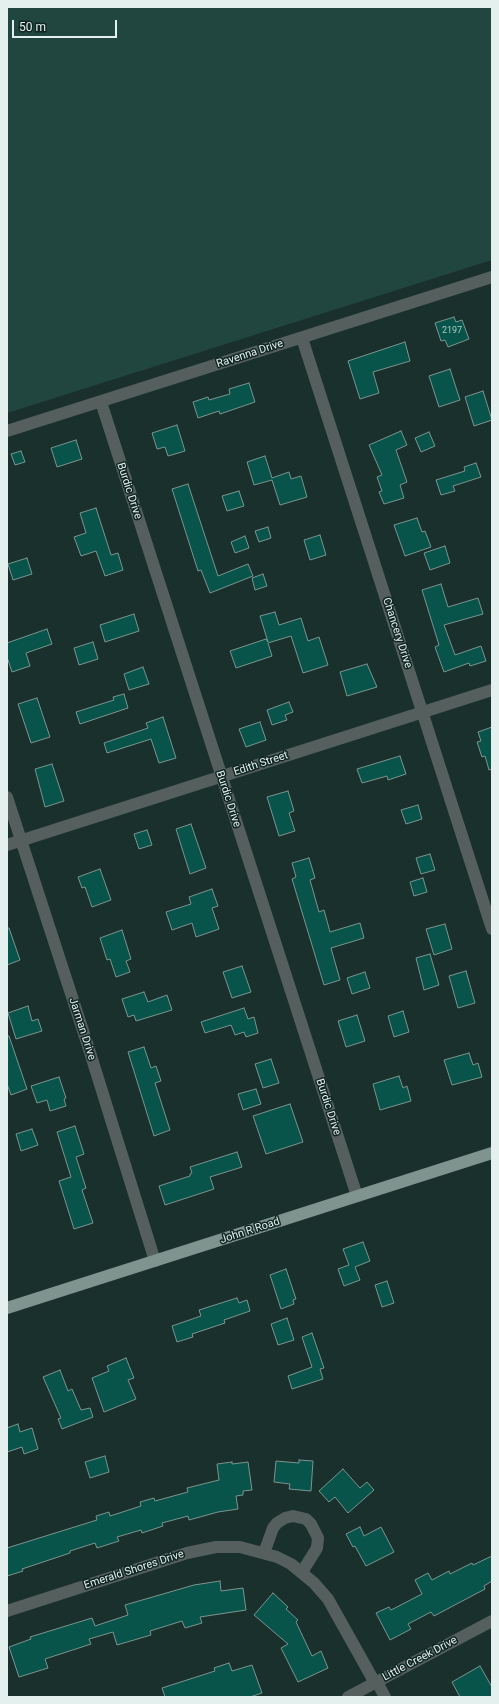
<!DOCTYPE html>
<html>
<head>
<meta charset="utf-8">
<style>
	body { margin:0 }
	#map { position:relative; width:499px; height:1704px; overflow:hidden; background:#1a302c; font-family:Roboto,sans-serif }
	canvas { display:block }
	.frame { position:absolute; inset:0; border:8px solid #e3f0ed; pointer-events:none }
	.scale { position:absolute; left:12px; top:20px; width:105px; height:18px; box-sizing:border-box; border:2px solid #e3f0ed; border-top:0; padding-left:5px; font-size:12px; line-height:14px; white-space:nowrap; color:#e3f0ed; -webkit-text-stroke:3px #102622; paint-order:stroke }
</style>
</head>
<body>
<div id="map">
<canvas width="499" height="1704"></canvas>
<div class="frame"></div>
<div class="scale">50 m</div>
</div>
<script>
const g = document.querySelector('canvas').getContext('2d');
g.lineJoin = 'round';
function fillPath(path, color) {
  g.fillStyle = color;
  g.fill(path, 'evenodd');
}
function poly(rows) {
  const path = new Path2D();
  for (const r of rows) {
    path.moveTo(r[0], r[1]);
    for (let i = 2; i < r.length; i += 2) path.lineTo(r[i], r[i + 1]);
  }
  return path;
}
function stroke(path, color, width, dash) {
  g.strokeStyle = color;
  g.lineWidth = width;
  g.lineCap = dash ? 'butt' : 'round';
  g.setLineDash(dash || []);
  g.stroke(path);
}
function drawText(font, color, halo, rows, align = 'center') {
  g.font = font + ' Roboto,sans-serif';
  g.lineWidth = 3;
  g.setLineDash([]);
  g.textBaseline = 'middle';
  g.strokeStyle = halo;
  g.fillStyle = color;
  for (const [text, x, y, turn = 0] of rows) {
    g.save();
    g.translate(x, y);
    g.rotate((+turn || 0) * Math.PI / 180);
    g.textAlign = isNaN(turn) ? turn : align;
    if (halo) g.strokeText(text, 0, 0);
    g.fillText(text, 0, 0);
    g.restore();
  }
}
fillPath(poly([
	[7,7,492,7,492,260,7,413]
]), '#214640');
const building = poly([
	[454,317,456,322,462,320,469,339,448,347,445,340,441,341,435,323,454,317],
	[405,342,410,361,373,372,379,393,360,399,348,361,405,342],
	[450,369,460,400,439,407,429,376,450,369],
	[249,383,255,402,220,414,219,411,198,418,193,402,208,397,209,400,230,394,229,389,249,383],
	[483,391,492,420,474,426,465,397,483,391],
	[177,425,185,451,168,456,165,447,157,449,152,433,177,425],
	[401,431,407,445,396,450,407,482,400,485,404,498,384,504,379,492,382,491,377,477,382,475,369,445,401,431],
	[429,432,435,446,421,452,415,438,429,432],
	[76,440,82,459,57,467,51,448,76,440],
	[21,451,25,462,15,465,11,454,21,451],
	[265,456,272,478,289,472,291,479,301,476,307,497,280,505,272,480,254,485,247,462,265,456],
	[476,463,481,477,453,486,455,491,441,495,436,480,465,471,464,467,476,463],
	[188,484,218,576,248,564,253,576,210,593,201,570,198,571,172,489,188,484],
	[239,491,244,506,227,511,222,496,239,491],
	[96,508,111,555,118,553,123,570,105,576,96,551,81,556,74,537,86,533,80,513,96,508],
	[417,518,422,532,425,531,431,547,405,556,394,525,417,518],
	[268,527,271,538,259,542,255,531,268,527],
	[320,535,326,555,310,560,304,540,320,535],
	[245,536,249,548,235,553,231,542,245,536],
	[445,546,450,563,430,570,424,553,445,546],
	[27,558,32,574,13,580,8,564,27,558],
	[263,574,267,586,255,590,252,578,263,574],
	[441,584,448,607,478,598,483,614,444,625,455,655,481,646,486,661,470,666,469,663,444,672,435,647,439,645,422,590,441,584],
	[275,612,279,625,301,618,308,641,319,637,328,665,303,673,291,636,268,643,272,656,236,668,230,651,266,639,268,642,260,616,275,612],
	[134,614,139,631,105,642,100,625,134,614],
	[47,629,52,644,26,653,30,666,12,672,7,657,7,643,47,629],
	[93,642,98,659,79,665,74,648,93,642],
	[367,664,377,687,347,696,340,672,367,664],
	[143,667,149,684,129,690,124,674,143,667],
	[124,694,128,708,80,724,76,712,114,700,113,697,124,694],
	[37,698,50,737,31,743,18,704,37,698],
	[289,702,293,712,285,715,287,720,272,725,267,710,289,702],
	[163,717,176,758,159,763,151,739,107,753,104,743,148,728,146,723,163,717],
	[260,722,266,740,246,747,239,729,260,722],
	[492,727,492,769,489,770,485,756,482,757,477,742,481,741,478,732,492,727],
	[400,756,406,774,388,780,387,776,362,783,357,769,400,756],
	[52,764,64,801,45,807,35,769,52,764],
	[288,791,294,811,289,813,295,831,279,836,267,797,288,791],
	[418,805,422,819,406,824,401,810,418,805],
	[191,824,206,868,190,874,176,829,191,824],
	[147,830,152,845,139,849,134,834,147,830],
	[430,854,435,870,421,874,416,858,430,854],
	[309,858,315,878,310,880,319,912,324,910,330,932,360,923,364,938,331,948,340,980,324,985,292,879,296,877,292,863,309,858],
	[100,869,111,900,92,907,85,887,82,888,78,877,100,869],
	[423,878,427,892,414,896,410,882,423,878],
	[212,889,218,906,212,908,219,929,196,937,192,923,172,930,166,912,191,904,189,897,212,889],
	[445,924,452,949,434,955,426,929,445,924],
	[7,928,9,928,20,960,7,965,7,928],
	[122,930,131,959,126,961,130,972,116,977,110,959,107,960,100,938,122,930],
	[430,954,439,985,424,990,416,958,430,954],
	[242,966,251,992,232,998,223,972,242,966],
	[466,971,475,1003,458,1008,449,976,466,971],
	[365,972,370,988,352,994,347,978,365,972],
	[144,992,148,1002,167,995,172,1010,136,1021,134,1015,128,1017,122,999,144,992],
	[28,1006,32,1021,38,1019,42,1031,16,1039,8,1013,28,1006],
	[244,1008,248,1019,254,1017,258,1033,246,1037,244,1032,235,1035,231,1025,205,1033,201,1022,244,1008],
	[403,1011,409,1032,394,1037,388,1016,403,1011],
	[357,1015,365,1041,346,1047,338,1021,357,1015],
	[7,1036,9,1036,27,1089,11,1095,7,1084,7,1036],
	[144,1047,151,1068,156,1066,161,1081,155,1083,170,1130,154,1136,128,1052,144,1047],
	[469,1053,473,1065,478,1063,482,1077,452,1085,444,1060,469,1053],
	[271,1059,279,1083,263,1088,255,1064,271,1059],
	[399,1076,403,1088,407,1086,411,1101,380,1110,373,1084,399,1076],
	[59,1077,66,1098,64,1099,66,1106,50,1111,47,1100,37,1103,31,1086,59,1077],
	[256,1089,261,1104,243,1110,238,1094,256,1089],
	[290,1104,303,1142,266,1154,253,1116,290,1104],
	[75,1126,84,1154,76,1157,86,1188,82,1190,93,1223,74,1229,59,1181,71,1177,57,1132,75,1126],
	[32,1129,38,1145,21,1151,16,1134,32,1129],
	[237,1152,242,1167,210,1177,214,1189,165,1205,159,1186,190,1176,190,1174,192,1173,190,1167,237,1152],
	[363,1242,370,1261,355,1267,360,1280,344,1286,338,1269,349,1265,343,1249,363,1242],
	[286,1269,296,1299,293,1300,294,1304,281,1309,270,1275,286,1269],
	[387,1281,394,1303,382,1307,375,1285,387,1281],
	[237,1298,239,1303,247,1300,250,1311,224,1320,225,1323,192,1334,193,1337,177,1342,172,1326,201,1316,199,1310,237,1298],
	[287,1318,294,1340,278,1345,271,1324,287,1318],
	[312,1333,324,1368,320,1369,323,1379,292,1389,288,1376,312,1367,302,1337,312,1333],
	[126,1358,134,1378,128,1380,136,1399,104,1412,92,1378,109,1371,107,1366,126,1358],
	[60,1370,68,1391,72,1389,81,1410,90,1408,93,1417,62,1429,58,1419,61,1418,43,1377,60,1370],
	[18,1424,20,1432,32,1428,38,1449,24,1454,22,1447,7,1452,7,1428,18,1424],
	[105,1456,109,1472,90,1478,85,1462,105,1456],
	[299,1460,313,1461,311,1491,289,1489,290,1484,274,1482,276,1461,299,1463,299,1460],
	[232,1462,232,1464,248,1462,252,1490,243,1491,243,1495,236,1496,238,1509,218,1512,189,1520,188,1516,162,1523,163,1526,142,1533,141,1530,117,1537,119,1541,97,1548,95,1543,70,1551,70,1553,22,1569,23,1571,7,1576,7,1548,97,1520,96,1516,109,1512,110,1516,141,1506,140,1502,154,1498,155,1501,188,1492,187,1488,219,1480,217,1464,232,1462],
	[343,1469,360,1488,367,1482,374,1490,348,1513,335,1497,329,1502,319,1491,343,1469],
	[360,1527,364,1536,381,1527,394,1552,366,1566,355,1546,353,1547,346,1534,360,1527],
	[492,1556,492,1581,484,1586,485,1589,434,1616,431,1612,408,1624,411,1629,390,1640,376,1613,389,1607,391,1610,422,1594,415,1580,428,1573,432,1580,449,1571,450,1574,472,1563,473,1565,492,1556],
	[220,1581,221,1591,243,1588,246,1610,200,1617,202,1623,185,1628,182,1621,150,1631,151,1635,117,1645,113,1632,89,1639,91,1644,45,1659,48,1668,19,1677,9,1647,31,1639,30,1637,92,1618,95,1626,128,1615,125,1605,194,1585,220,1581],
	[273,1593,288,1607,286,1609,298,1620,296,1622,312,1656,321,1651,328,1668,298,1682,281,1648,288,1644,254,1615,273,1593],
	[229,1663,232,1671,252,1665,262,1693,250,1697,165,1697,162,1688,215,1671,214,1668,229,1663],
	[480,1666,492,1687,492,1697,460,1697,452,1682,480,1666]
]);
fillPath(building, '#08544a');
stroke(building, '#7c948f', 1);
stroke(poly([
	[302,338,492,929],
	[101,402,357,1196],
	[7,431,492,277],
	[7,797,88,1046,155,1261],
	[7,845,492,690],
	[264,1553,273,1528,277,1523,285,1518,293,1516,306,1519,311,1524,318,1538,317,1548,302,1572],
	[7,1611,187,1553,216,1547,240,1547,277,1557,291,1564,314,1583,328,1599,375,1683],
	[377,1682,385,1697],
	[348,1697,492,1621]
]), '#555f5d', 12);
stroke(poly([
	[7,1308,492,1153]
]), '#7f938f', 12);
drawText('9px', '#acc9c4', null, [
	["2197",452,331]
]);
drawText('11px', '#e3f0ed', '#102622', [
	["Ravenna Drive",250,354,-18],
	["Burdic Drive",129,491,72],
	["Chancery Drive",397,633,72],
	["Edith Street",261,764,-18],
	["Burdic Drive",228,799,72],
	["Jarman Drive",82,1029,72],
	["Burdic Drive",328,1107,72],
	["John R Road",250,1231,-18],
	["Emerald Shores Drive",134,1570,-18],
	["Little Creek Drive",420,1659,-28]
]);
</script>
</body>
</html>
